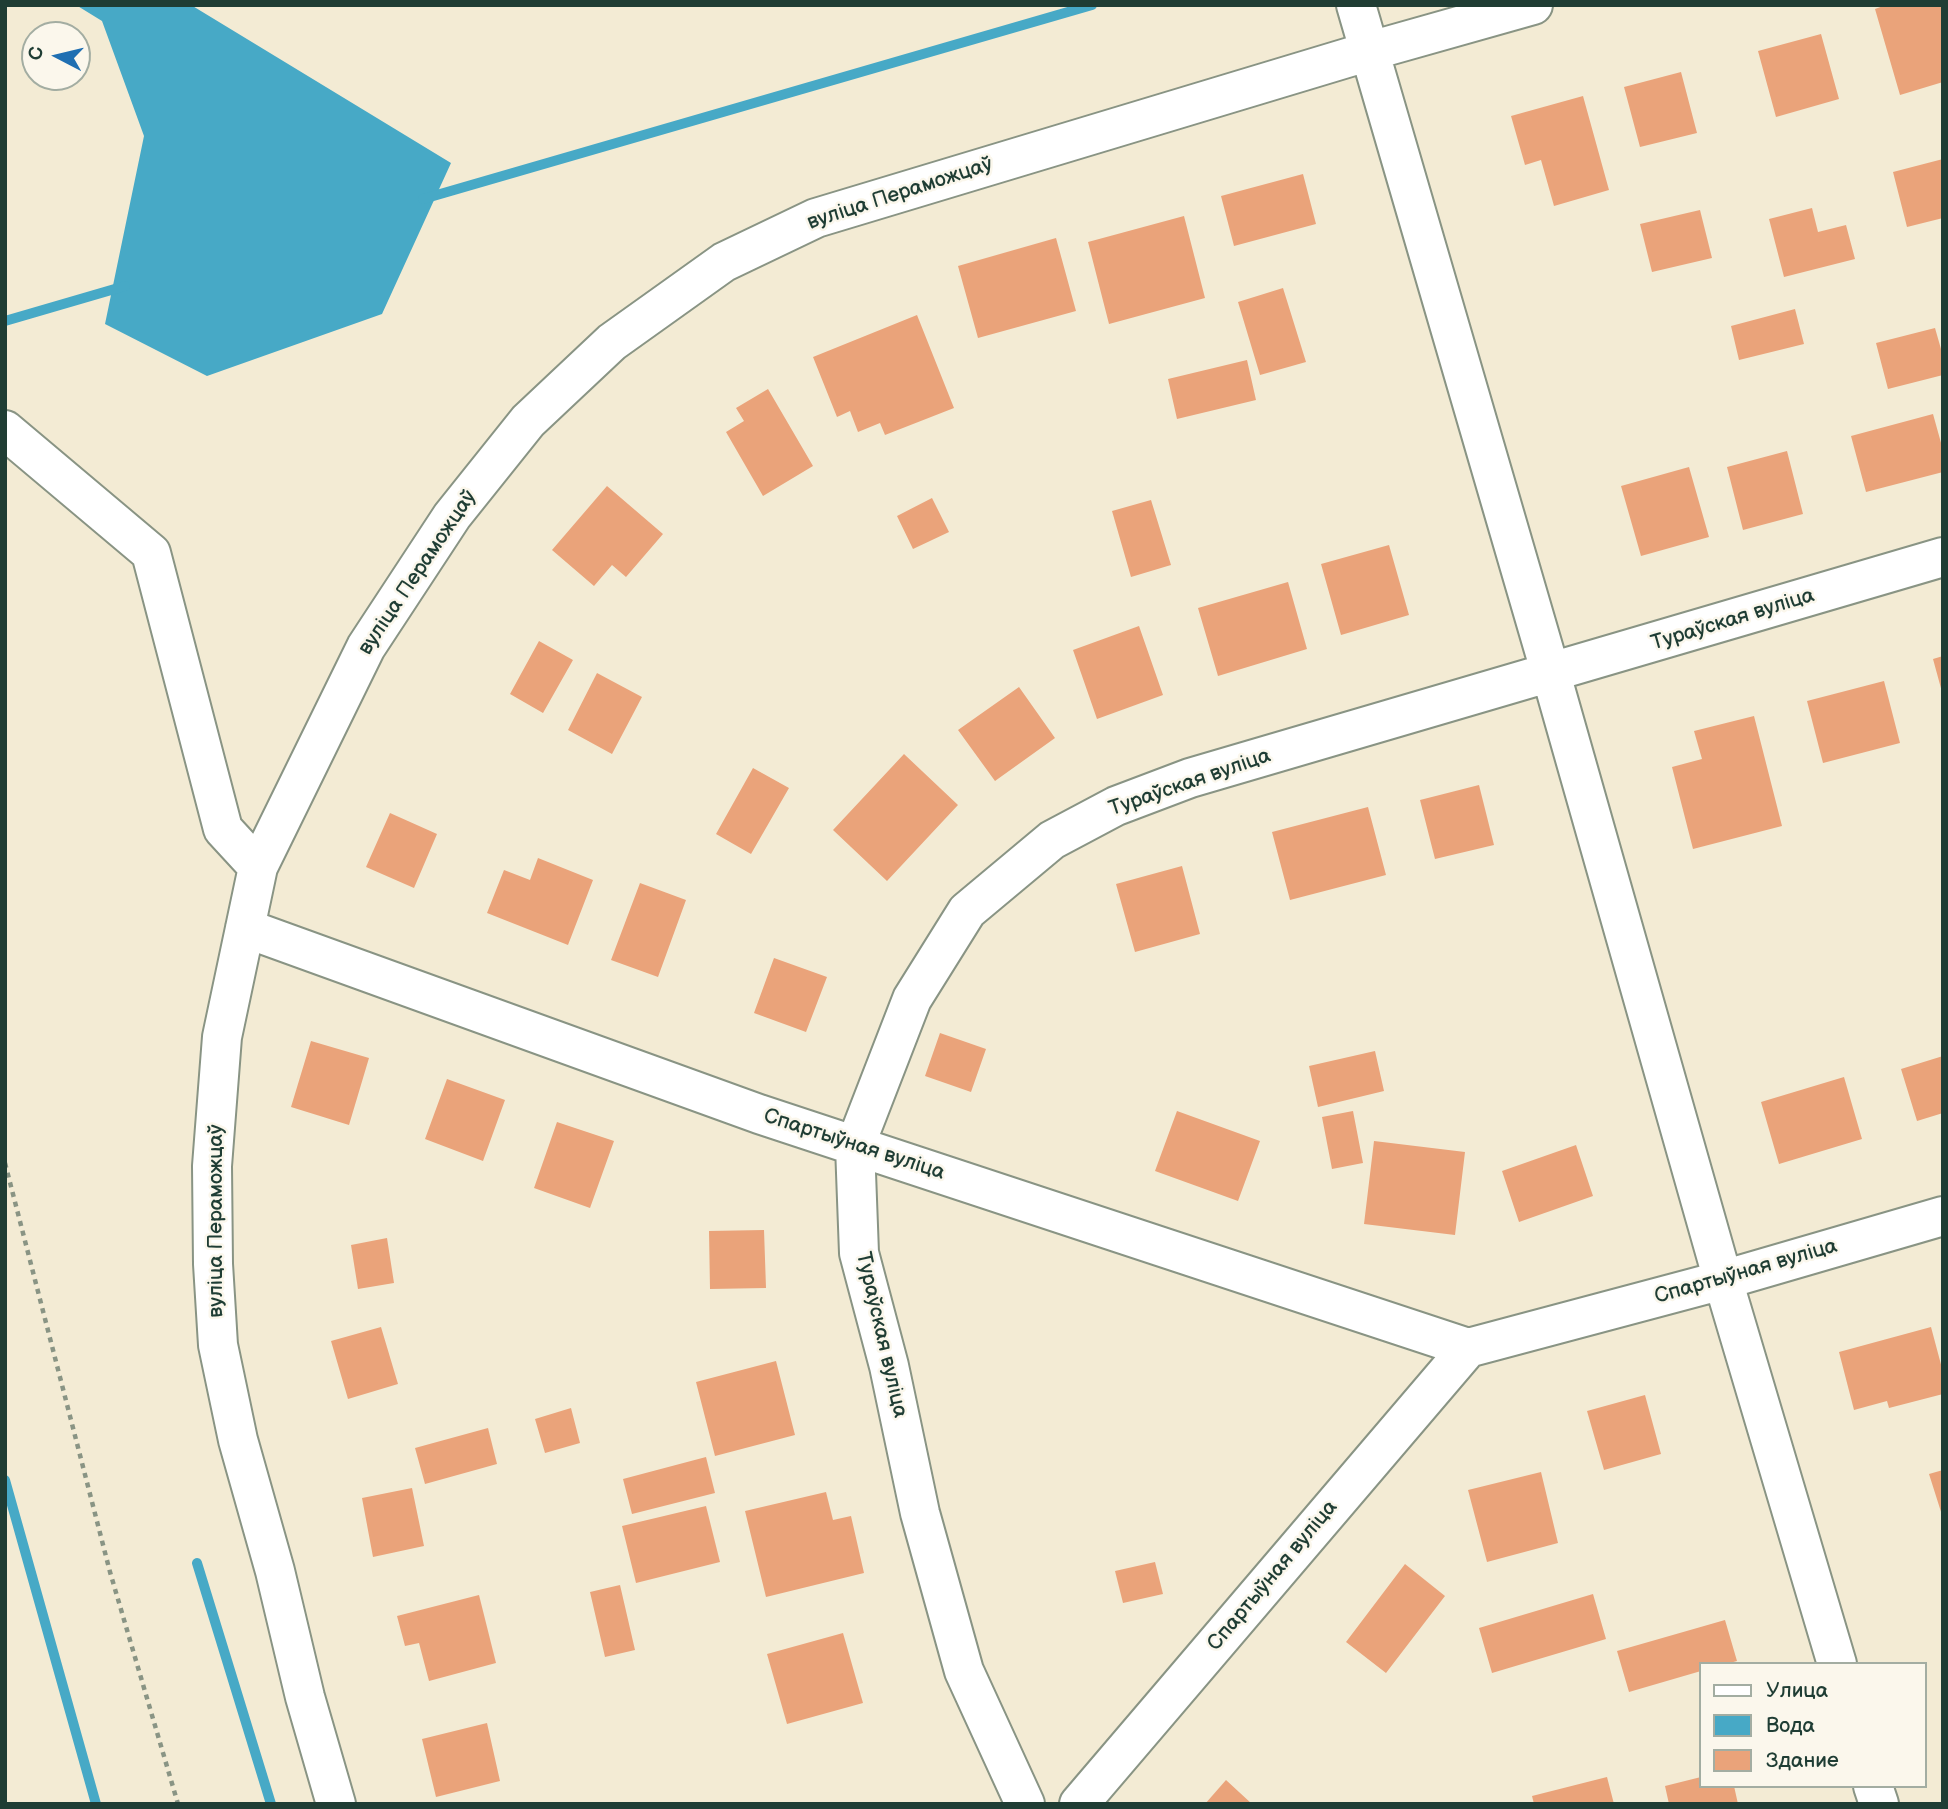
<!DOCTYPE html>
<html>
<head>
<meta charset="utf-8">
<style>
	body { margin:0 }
	#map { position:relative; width:1948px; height:1809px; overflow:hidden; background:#f3ebd4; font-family:"Balsamiq Sans",sans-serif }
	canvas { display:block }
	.frame { position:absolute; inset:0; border:7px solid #1f3d34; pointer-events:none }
	.legend { position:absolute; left:1699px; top:1662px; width:228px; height:126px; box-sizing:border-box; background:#fbf7ec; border:2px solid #a3ada2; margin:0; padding:9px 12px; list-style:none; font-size:21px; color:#1f3d34 }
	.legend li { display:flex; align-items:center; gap:14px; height:35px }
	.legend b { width:35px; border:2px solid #a3ada2 }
	.north { position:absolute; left:21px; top:21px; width:70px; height:70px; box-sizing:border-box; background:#fbf7ec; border:2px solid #a3ada2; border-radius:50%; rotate:277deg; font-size:19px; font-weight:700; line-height:28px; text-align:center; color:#1f3d34 }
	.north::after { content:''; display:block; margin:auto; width:24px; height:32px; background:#1f6fb2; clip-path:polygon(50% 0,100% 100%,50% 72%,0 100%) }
</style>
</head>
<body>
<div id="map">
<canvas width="1948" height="1809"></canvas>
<div class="frame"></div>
<ul class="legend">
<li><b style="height:9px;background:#fff"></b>Улица</li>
<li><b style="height:19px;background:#47a9c6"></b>Вода</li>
<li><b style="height:19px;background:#eaa37a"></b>Здание</li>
</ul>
<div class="north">С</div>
</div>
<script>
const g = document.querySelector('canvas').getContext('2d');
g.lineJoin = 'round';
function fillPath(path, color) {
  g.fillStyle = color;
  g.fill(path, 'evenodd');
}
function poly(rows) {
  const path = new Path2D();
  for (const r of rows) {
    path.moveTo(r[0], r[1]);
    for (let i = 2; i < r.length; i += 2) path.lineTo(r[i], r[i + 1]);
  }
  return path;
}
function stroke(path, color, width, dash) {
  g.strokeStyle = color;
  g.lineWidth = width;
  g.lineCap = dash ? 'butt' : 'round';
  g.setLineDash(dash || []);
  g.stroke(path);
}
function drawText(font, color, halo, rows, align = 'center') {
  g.font = font + ' "Balsamiq Sans",sans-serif';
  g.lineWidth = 5;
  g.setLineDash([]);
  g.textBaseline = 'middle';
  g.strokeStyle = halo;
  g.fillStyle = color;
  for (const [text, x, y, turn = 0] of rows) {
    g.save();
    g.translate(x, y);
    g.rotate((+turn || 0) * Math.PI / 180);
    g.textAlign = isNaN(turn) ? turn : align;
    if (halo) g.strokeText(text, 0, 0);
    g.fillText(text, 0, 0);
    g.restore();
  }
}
fillPath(poly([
	[76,5,191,5,451,163,382,314,207,376,105,324,144,136,102,21]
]), '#47a9c6');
stroke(poly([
	[423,199,1092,5],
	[5,321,125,286],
	[5,1480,96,1804],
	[197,1563,271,1804]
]), '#47a9c6', 10);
fillPath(poly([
	[1886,5,1943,5,1943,82,1900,95,1875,9],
	[1821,34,1839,99,1776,117,1758,51],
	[1681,72,1697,133,1640,147,1624,87],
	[1583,96,1609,190,1554,206,1541,160,1525,165,1511,116],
	[1943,159,1943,218,1907,227,1893,172],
	[1303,174,1316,224,1234,246,1221,196],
	[1812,208,1818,232,1846,225,1855,259,1784,277,1769,219],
	[1700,210,1712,258,1652,272,1640,224],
	[1184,216,1205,298,1109,324,1088,242],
	[1056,238,1076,311,978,338,958,266],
	[1283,288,1306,362,1260,375,1238,302],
	[1795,309,1804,344,1739,360,1731,326],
	[917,315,954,408,885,435,880,423,858,432,850,411,837,417,813,357],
	[1935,328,1943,356,1943,375,1888,389,1876,343],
	[1247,360,1256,400,1177,419,1168,379],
	[768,389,813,466,763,496,726,432,744,421,736,408],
	[1933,414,1943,450,1943,472,1866,492,1851,436],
	[1787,451,1803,514,1743,530,1727,467],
	[1689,467,1709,537,1641,556,1621,486],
	[607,486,663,534,626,577,612,565,594,586,552,550],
	[932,498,949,532,913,549,897,516],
	[1151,500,1171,565,1131,577,1112,511],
	[1389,545,1409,615,1341,635,1321,564],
	[1288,582,1307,649,1218,676,1198,608],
	[1139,626,1163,695,1097,719,1073,650],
	[539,641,573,660,543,713,510,694],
	[1943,656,1943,692,1942,692,1933,659],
	[597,673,642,697,612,754,568,730],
	[1884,681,1900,743,1823,763,1807,701],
	[1019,687,1055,738,995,781,958,730],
	[1754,716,1782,826,1693,849,1672,767,1702,759,1694,731],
	[904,754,958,805,887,881,833,830],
	[753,768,789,788,751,854,716,834],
	[1479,785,1494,845,1435,859,1420,800],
	[1368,807,1386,875,1290,900,1272,832],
	[390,813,437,834,414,888,366,867],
	[538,858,593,880,568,945,487,913,504,870,530,880],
	[1182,866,1200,934,1135,952,1116,884],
	[640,883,686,900,658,977,611,960],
	[774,958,827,977,806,1032,754,1013],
	[940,1033,986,1049,971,1092,925,1076],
	[311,1041,369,1058,349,1125,291,1107],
	[1375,1051,1384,1091,1318,1107,1309,1066],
	[1943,1056,1943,1113,1917,1121,1901,1069],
	[1844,1077,1862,1139,1779,1164,1761,1102],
	[447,1079,505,1100,483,1161,425,1139],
	[1177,1111,1260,1141,1238,1201,1155,1171],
	[1353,1111,1363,1163,1332,1169,1322,1117],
	[557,1122,614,1141,590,1208,534,1188],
	[1374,1141,1465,1152,1455,1235,1364,1224],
	[1576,1145,1593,1196,1519,1222,1502,1171],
	[764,1230,766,1288,710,1289,709,1231],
	[387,1238,394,1283,358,1289,351,1245],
	[381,1327,398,1384,348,1399,331,1341],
	[1931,1327,1943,1372,1943,1394,1889,1408,1887,1401,1854,1410,1839,1352],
	[776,1361,795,1435,715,1456,696,1382],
	[1645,1395,1661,1454,1604,1470,1587,1411],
	[571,1408,580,1443,545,1453,535,1419],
	[488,1428,497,1464,425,1484,415,1448],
	[706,1457,715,1493,632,1514,623,1479],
	[1943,1470,1943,1515,1942,1515,1929,1474],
	[1541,1472,1558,1543,1487,1562,1468,1490],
	[412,1488,424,1546,373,1557,362,1498],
	[826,1492,833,1520,851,1516,864,1573,766,1597,745,1511],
	[706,1506,720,1562,636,1583,622,1526],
	[1155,1562,1163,1594,1123,1603,1115,1571],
	[1405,1564,1445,1596,1386,1673,1346,1642],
	[620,1585,635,1650,605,1657,590,1592],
	[1593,1594,1606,1639,1492,1673,1479,1628],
	[479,1595,496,1663,429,1681,419,1643,405,1646,397,1616],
	[1725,1620,1737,1661,1726,1664,1701,1664,1701,1671,1629,1692,1617,1651],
	[843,1633,863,1703,787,1724,767,1654],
	[487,1723,500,1781,436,1797,422,1739],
	[1607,1777,1614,1804,1534,1804,1532,1796],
	[1701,1777,1701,1786,1734,1786,1738,1804,1669,1804,1665,1786],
	[1226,1780,1252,1804,1205,1804]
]), '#eaa37a');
const minor = poly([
	[1356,5,1551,674,1723,1280,1837,1664],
	[5,430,151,553,223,829,258,867],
	[245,928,759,1114,1468,1348,1723,1280,1943,1216],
	[1873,1786,1879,1804],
	[336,1804,305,1697,275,1571,238,1440,218,1345,213,1264,212,1166,222,1037,258,867,366,647,452,516,528,421,612,342,724,262,816,218,1370,51,1533,5],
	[1025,1804,964,1671,920,1513,889,1366,859,1253,855,1146,912,999,967,911,1052,840,1116,806,1190,778,1943,557],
	[1079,1804,1468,1348]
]);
stroke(minor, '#899484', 42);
stroke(poly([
	[5,1163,110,1572,178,1804]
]), '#899484', 4.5, [5, 5]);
stroke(minor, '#fff', 38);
drawText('21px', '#1f3d34', '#fbf7ec', [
	["вуліца Пераможцаў",900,194,-18],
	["вуліца Пераможцаў",418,573,-56],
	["Тураўская вуліца",1733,620,-17],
	["Тураўская вуліца",1190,783,-19],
	["Спартыўная вуліца",854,1145,18],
	["вуліца Пераможцаў",217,1221,-90],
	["Спартыўная вуліца",1746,1272,-16],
	["Тураўская вуліца",881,1335,77],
	["Спартыўная вуліца",1273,1576,-50]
]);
</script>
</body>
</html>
